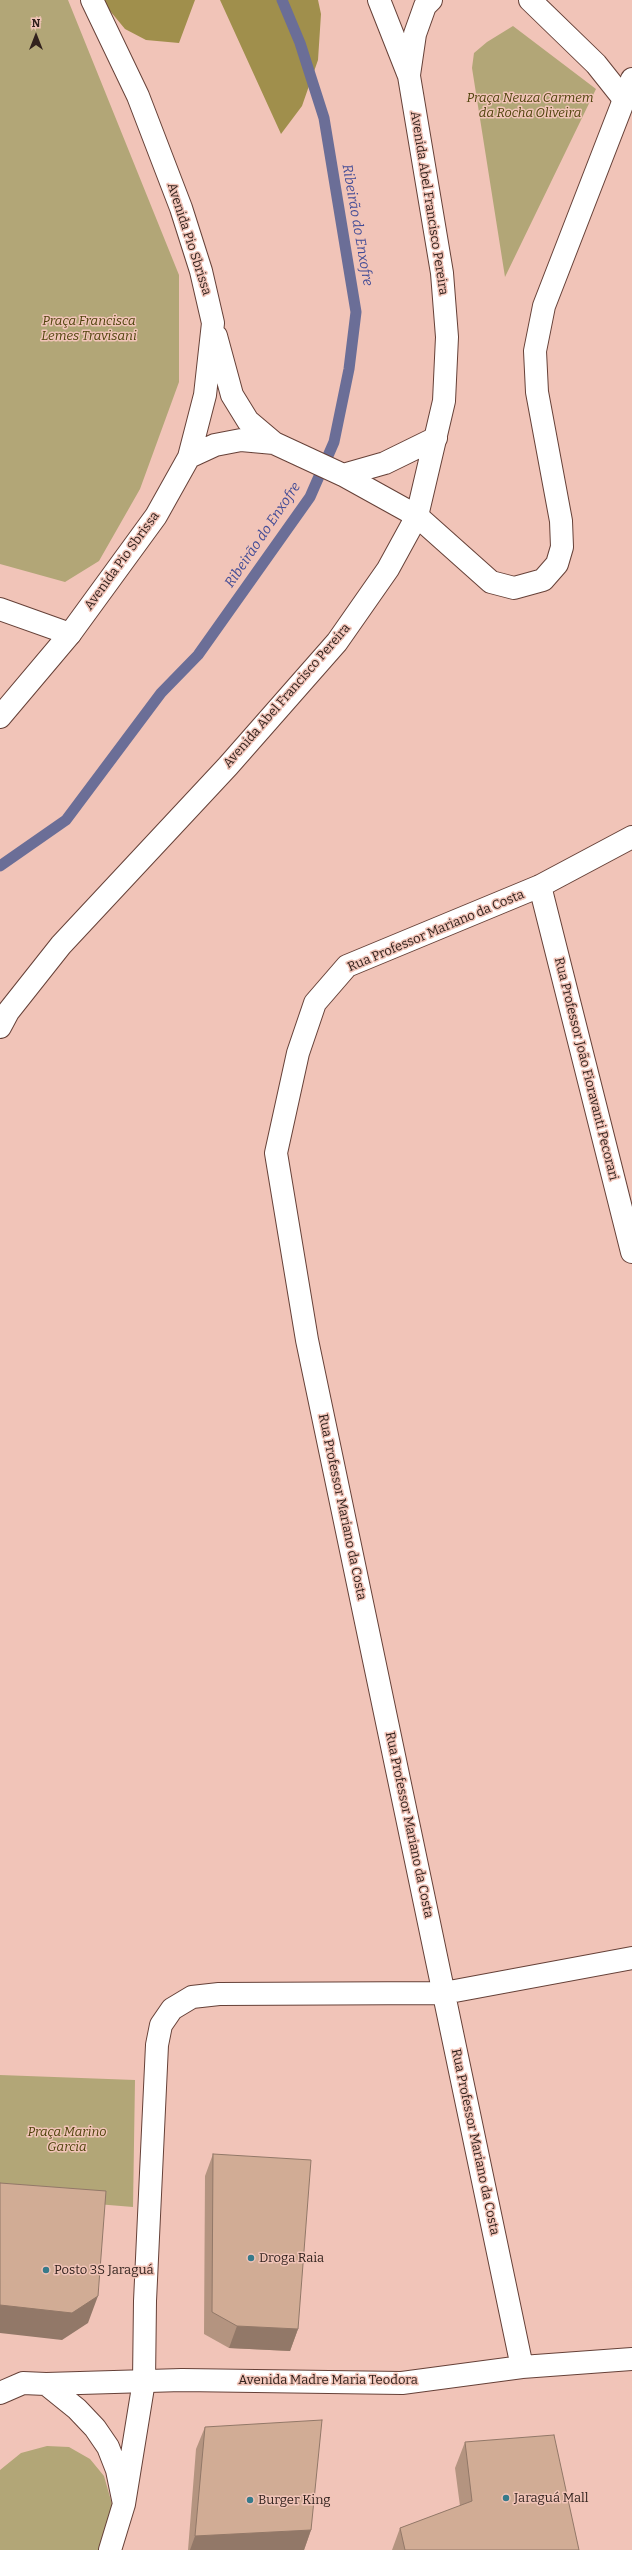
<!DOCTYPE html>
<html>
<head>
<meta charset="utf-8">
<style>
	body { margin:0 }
	#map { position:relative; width:632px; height:2550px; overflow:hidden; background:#f1c4b8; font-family:Bitter,serif }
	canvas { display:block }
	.north { position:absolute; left:16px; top:16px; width:40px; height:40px; -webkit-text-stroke:3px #f1c4b8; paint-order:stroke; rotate:0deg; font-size:11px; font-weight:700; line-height:16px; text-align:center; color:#32221d }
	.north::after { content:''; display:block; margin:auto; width:14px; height:18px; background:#32221d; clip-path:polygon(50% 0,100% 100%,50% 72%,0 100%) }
</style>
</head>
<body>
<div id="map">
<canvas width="632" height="2550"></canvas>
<div class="north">N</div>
</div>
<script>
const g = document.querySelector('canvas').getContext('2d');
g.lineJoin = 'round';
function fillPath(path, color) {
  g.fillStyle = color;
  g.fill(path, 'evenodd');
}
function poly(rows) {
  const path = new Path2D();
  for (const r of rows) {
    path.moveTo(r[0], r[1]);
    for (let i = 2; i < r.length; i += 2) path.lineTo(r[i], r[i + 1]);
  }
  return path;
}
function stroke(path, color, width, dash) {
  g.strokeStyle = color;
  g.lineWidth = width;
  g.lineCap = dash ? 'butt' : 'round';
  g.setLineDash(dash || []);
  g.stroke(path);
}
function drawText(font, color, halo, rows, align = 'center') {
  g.font = font + ' Bitter,serif';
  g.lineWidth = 3;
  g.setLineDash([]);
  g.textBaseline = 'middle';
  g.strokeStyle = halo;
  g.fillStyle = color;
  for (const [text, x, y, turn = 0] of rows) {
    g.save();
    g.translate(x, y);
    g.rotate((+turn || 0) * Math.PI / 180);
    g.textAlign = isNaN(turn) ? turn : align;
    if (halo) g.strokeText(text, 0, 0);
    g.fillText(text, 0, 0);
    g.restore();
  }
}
fillPath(poly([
	[0,0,68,0,179,275,179,382,140,489,99,561,65,582,0,564],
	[513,26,596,89,505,277,472,68,474,53,487,42],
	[0,2075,135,2080,133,2207,0,2196],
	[47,2446,69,2447,90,2459,104,2476,112,2504,103,2550,0,2550,0,2470,21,2453]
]), '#b2a677');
fillPath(poly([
	[101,0,195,0,179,43,146,40,125,29],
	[220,0,318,0,321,14,318,60,302,106,281,134]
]), '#a08f4c');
stroke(poly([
	[0,866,66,820,161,693,198,655,310,497,334,442,349,369,356,312,324,118,300,43,282,0]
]), '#6b6e97', 11);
const minor = poly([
	[417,516,491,582,514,588,543,580,557,564,562,547,561,521,537,392,535,351,544,306,632,79],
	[0,609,70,634],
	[540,886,632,1252],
	[522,2367,307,1340,276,1153,298,1053,315,1003,347,966,540,886,632,837],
	[144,2381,145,2301,157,2045,161,2025,172,2009,192,1997,219,1994,444,1993,632,1958],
	[46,2384,182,2380,402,2383,522,2367,632,2359]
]);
const major = poly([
	[530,0,596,64,623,98],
	[409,75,415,34,425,6,431,0],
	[216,336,232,395,248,421,274,443,343,475,417,516],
	[189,457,215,445,241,440,274,443],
	[343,475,385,463,436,438],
	[0,717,70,634,156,516,189,457,205,395,213,323,201,271,181,208,138,96,92,0],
	[0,1027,8,1012,61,945,228,766,337,642,388,569,417,516,444,401,447,337,442,273,409,76,379,0],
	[0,2393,23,2383,46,2384,77,2409,95,2428,108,2447,117,2470,124,2504],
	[110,2550,124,2504,144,2381]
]);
stroke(minor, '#664138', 24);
stroke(major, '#664138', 24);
stroke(minor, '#fff', 22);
stroke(major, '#fff', 22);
fillPath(poly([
	[213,2154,298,2329,290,2351,229,2348,204,2334,205,2176],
	[205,2427,311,2530,304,2550,188,2550,196,2449],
	[465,2442,579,2550,392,2550,400,2528,460,2506,455,2468]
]), '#b49480');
fillPath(poly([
	[98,2296,88,2323,62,2340,0,2333,0,2305],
	[237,2326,298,2329,290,2351,229,2348],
	[311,2530,304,2550,190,2550,195,2536]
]), '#927868');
const building = poly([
	[213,2154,311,2160,298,2329,237,2326,212,2312,213,2154],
	[0,2183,106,2191,98,2296,72,2313,0,2305,0,2183],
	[322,2420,311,2530,195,2536,205,2427,322,2420],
	[554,2435,579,2550,405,2550,400,2528,472,2501,465,2442,554,2435]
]);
fillPath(building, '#d1ac95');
stroke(building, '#927868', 1);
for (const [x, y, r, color] of [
	[251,2258,4,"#377a8a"],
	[46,2270,4,"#377a8a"],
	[506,2498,4,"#377a8a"],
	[250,2500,4,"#377a8a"]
]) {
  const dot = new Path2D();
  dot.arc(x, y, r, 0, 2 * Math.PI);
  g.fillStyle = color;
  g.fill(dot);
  stroke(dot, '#f1c4b8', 1.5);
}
drawText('italic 13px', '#4f420b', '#f1c4b8', [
	["Praça Neuza Carmem",530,98],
	["da Rocha Oliveira",530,113],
	["Praça Francisca",89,321],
	["Lemes Travisani",89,336],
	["Praça Marino",67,2132],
	["Garcia",67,2147]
]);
drawText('13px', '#32221d', '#f1c4b8', [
	["Avenida Abel Francisco Pereira",429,203,81],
	["Avenida Pio Sbrissa",189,239,72],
	["Avenida Pio Sbrissa",122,561,-54],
	["Avenida Abel Francisco Pereira",287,696,-49],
	["Rua Professor Mariano da Costa",436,931,-23],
	["Rua Professor João Fioravanti Pecorari",586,1069,76],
	["Rua Professor Mariano da Costa",342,1507,78],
	["Rua Professor Mariano da Costa",409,1825,78],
	["Rua Professor Mariano da Costa",475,2142,78],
	["Avenida Madre Maria Teodora",328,2380]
]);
drawText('13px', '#32221d', '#f1c4b8', [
	["Droga Raia",259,2258],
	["Posto 3S Jaraguá",54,2270],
	["Jaraguá Mall",514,2498],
	["Burger King",258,2500]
], 'left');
drawText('italic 14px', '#434c96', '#f1c4b8', [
	["Ribeirão do Enxofre",357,225,80],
	["Ribeirão do Enxofre",263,535,-56]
]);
</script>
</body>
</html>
